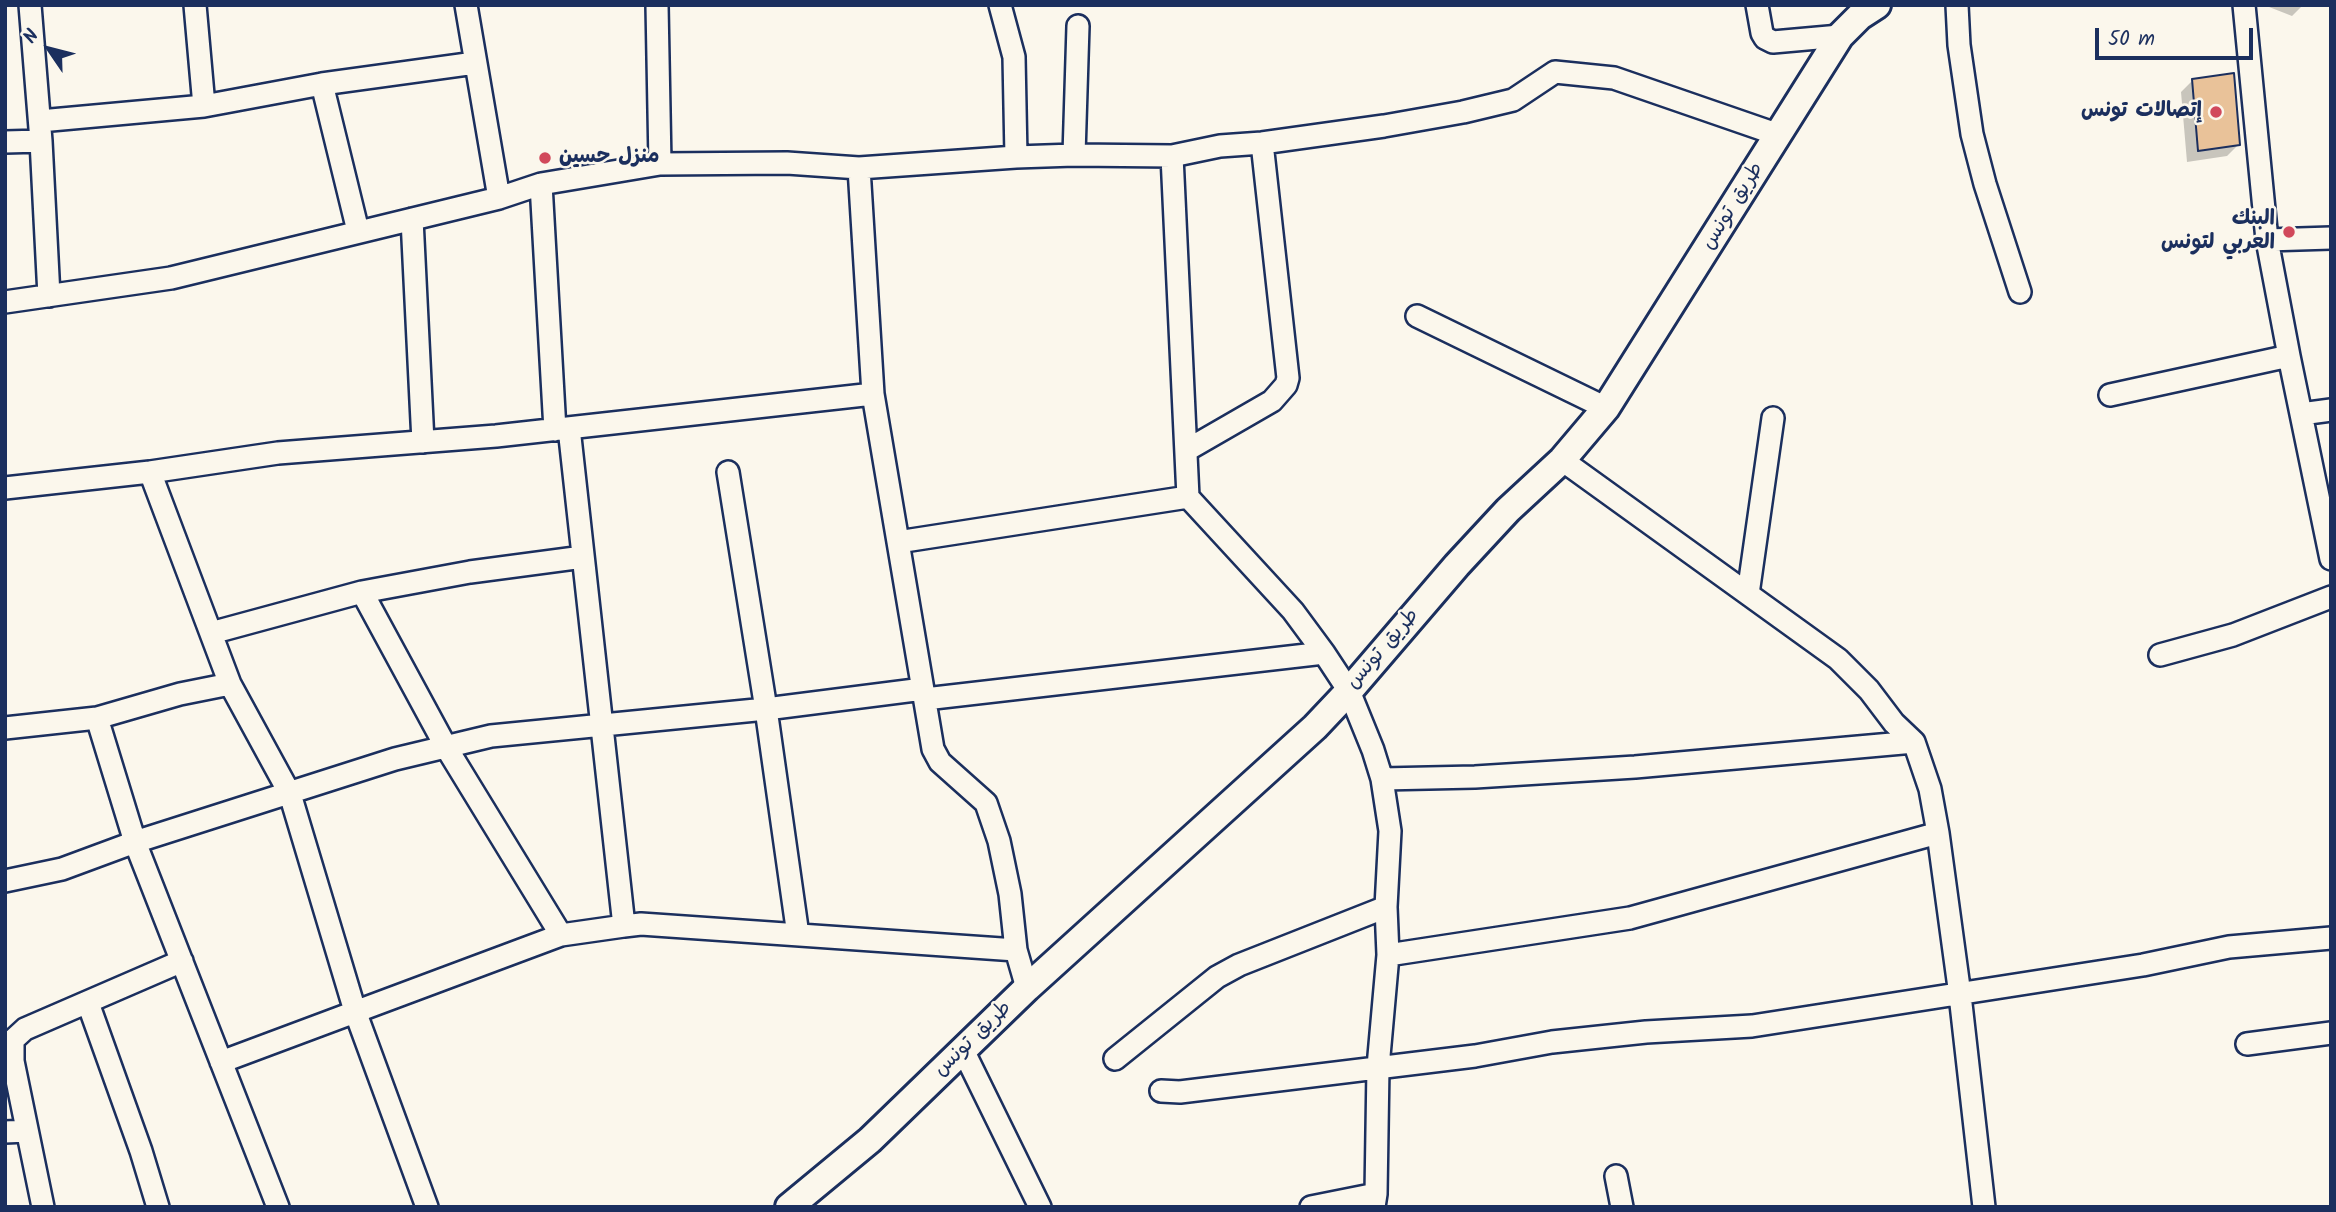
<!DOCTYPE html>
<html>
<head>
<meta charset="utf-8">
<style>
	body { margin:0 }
	#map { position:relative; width:2336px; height:1212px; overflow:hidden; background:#fbf7ec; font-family:Kalam,sans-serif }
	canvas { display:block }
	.frame { position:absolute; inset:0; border:7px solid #1b2f5e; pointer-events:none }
	.north { position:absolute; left:14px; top:14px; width:70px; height:70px; -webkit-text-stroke:5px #fbf7ec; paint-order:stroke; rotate:305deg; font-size:19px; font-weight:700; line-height:28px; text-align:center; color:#1b2f5e }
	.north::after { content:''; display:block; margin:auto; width:24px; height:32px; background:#1b2f5e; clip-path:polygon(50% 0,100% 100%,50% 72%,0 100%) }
	.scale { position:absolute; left:2095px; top:28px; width:158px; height:32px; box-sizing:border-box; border:4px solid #1b2f5e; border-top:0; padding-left:9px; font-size:21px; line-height:24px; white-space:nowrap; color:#1b2f5e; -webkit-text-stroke:5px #fbf7ec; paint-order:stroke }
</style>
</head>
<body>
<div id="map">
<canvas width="2336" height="1212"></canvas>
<div class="frame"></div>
<div class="north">N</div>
<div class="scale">50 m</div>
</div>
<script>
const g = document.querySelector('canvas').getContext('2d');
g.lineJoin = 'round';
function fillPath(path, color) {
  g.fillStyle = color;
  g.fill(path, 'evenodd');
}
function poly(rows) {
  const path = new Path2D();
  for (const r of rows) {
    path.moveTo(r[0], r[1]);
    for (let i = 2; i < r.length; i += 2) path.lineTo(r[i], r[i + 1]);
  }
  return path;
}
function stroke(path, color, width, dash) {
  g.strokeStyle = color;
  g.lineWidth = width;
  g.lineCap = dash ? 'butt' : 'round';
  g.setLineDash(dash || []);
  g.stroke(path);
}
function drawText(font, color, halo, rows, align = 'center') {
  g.font = font + ' Kalam,"Playpen Sans Arabic",sans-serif';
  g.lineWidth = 5;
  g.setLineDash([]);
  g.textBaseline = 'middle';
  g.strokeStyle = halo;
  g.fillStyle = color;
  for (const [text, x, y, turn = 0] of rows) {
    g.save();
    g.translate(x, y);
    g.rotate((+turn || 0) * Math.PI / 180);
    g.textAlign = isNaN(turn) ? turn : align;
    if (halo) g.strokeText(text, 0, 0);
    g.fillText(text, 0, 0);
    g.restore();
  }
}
fillPath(poly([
	[2264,5,2303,5,2292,16],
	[2193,80,2239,144,2227,156,2187,162,2181,92]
]), '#0003');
const building = poly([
	[2234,73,2240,145,2198,151,2192,79,2234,73]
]);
fillPath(building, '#e9c299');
stroke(building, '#1b2f5e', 2);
const minor = poly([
	[30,5,41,141,49,296],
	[195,5,204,106],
	[466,5,499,198],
	[657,5,660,164],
	[1000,5,1014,57,1016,157],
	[1757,5,1762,33,1765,38,1773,42,1840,36],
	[1957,5,1959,45,1972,134,1985,184,2020,292],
	[2244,5,2267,240,2289,356,2331,559],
	[322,84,358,231],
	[40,121,204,106,322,84,475,63],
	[5,142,41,141],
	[1074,155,1078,26],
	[1172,156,1188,497,1293,611,1324,653,1349,691,1373,750,1382,779,1390,831,1386,907,1388,955,1378,1067,1376,1194,1374,1207],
	[859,168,873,394,933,749,940,762,986,803,999,841,1010,894,1016,950,1027,988],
	[541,184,555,430],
	[412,219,423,442],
	[2267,240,2331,238],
	[5,302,171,278,499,198,541,184,660,164,787,163,859,168,1016,157,1074,155,1172,156,1220,146,1262,143,1384,126,1463,112,1513,100,1555,72,1614,78,1779,135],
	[1417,316,1606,408],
	[2110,395,2289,356],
	[2301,414,2331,410],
	[569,428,624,926],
	[1187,450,1272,401,1286,385,1288,378,1262,143],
	[1562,460,1838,659,1869,690,1894,723,1914,742,1930,789,1938,833,1960,995,1984,1207],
	[150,472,230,684,290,794,355,1011,427,1207],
	[728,472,766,709,798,935],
	[5,488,150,472,278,453,496,436,873,394],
	[898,542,1188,497],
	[362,592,446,747,561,935],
	[1748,594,1773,418],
	[211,633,362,592,470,572,583,557],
	[2160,655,2233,635,2331,597],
	[230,684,180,694,97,718,135,842,278,1207],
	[925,699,1324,653],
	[5,728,97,718],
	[1382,779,1475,777,1635,767,1914,742],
	[5,881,62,869,135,842,395,759,491,736,766,709,923,689],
	[1388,955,1630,918,1938,833],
	[88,1003,141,1151,158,1207],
	[2247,1044,2331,1033],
	[963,1050,1040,1207],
	[1115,1059,1217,977,1239,965,1386,907],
	[221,1062,561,935,624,926,641,924,1016,950],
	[1161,1091,1180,1092,1475,1056,1552,1042,1646,1032,1752,1026,2143,965,2229,947,2331,938],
	[5,1132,27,1131],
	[1616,1176,1622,1207],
	[43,1207,13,1061,13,1040,25,1029,182,961],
	[1311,1207,1376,1194]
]);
const major = poly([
	[789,1207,870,1140,1027,988,1315,727,1349,691,1457,565,1508,510,1562,460,1606,408,1840,36,1860,16,1877,5]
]);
stroke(minor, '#1b2f5e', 26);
stroke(major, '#1b2f5e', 32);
stroke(minor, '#fbf7ec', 21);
stroke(major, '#fbf7ec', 26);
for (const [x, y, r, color] of [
	[2216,112,7,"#d1495b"],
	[545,158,7,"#d1495b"],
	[2289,232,7,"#d1495b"]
]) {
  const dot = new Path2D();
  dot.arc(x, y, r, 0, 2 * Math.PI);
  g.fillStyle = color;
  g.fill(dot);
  stroke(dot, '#fbf7ec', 2.5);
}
drawText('bold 21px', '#1b2f5e', '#fbf7ec', [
	["إتصالات تونس",2202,112],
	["منزل حسين",559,158,"left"],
	["البنك",2275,220],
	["العربي لتونس",2275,244]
], 'right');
drawText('21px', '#1b2f5e', '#fbf7ec', [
	["طريق تونس",1734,207,-58],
	["طريق تونس",1384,650,-49],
	["طريق تونس",974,1040,-44]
]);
</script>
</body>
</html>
